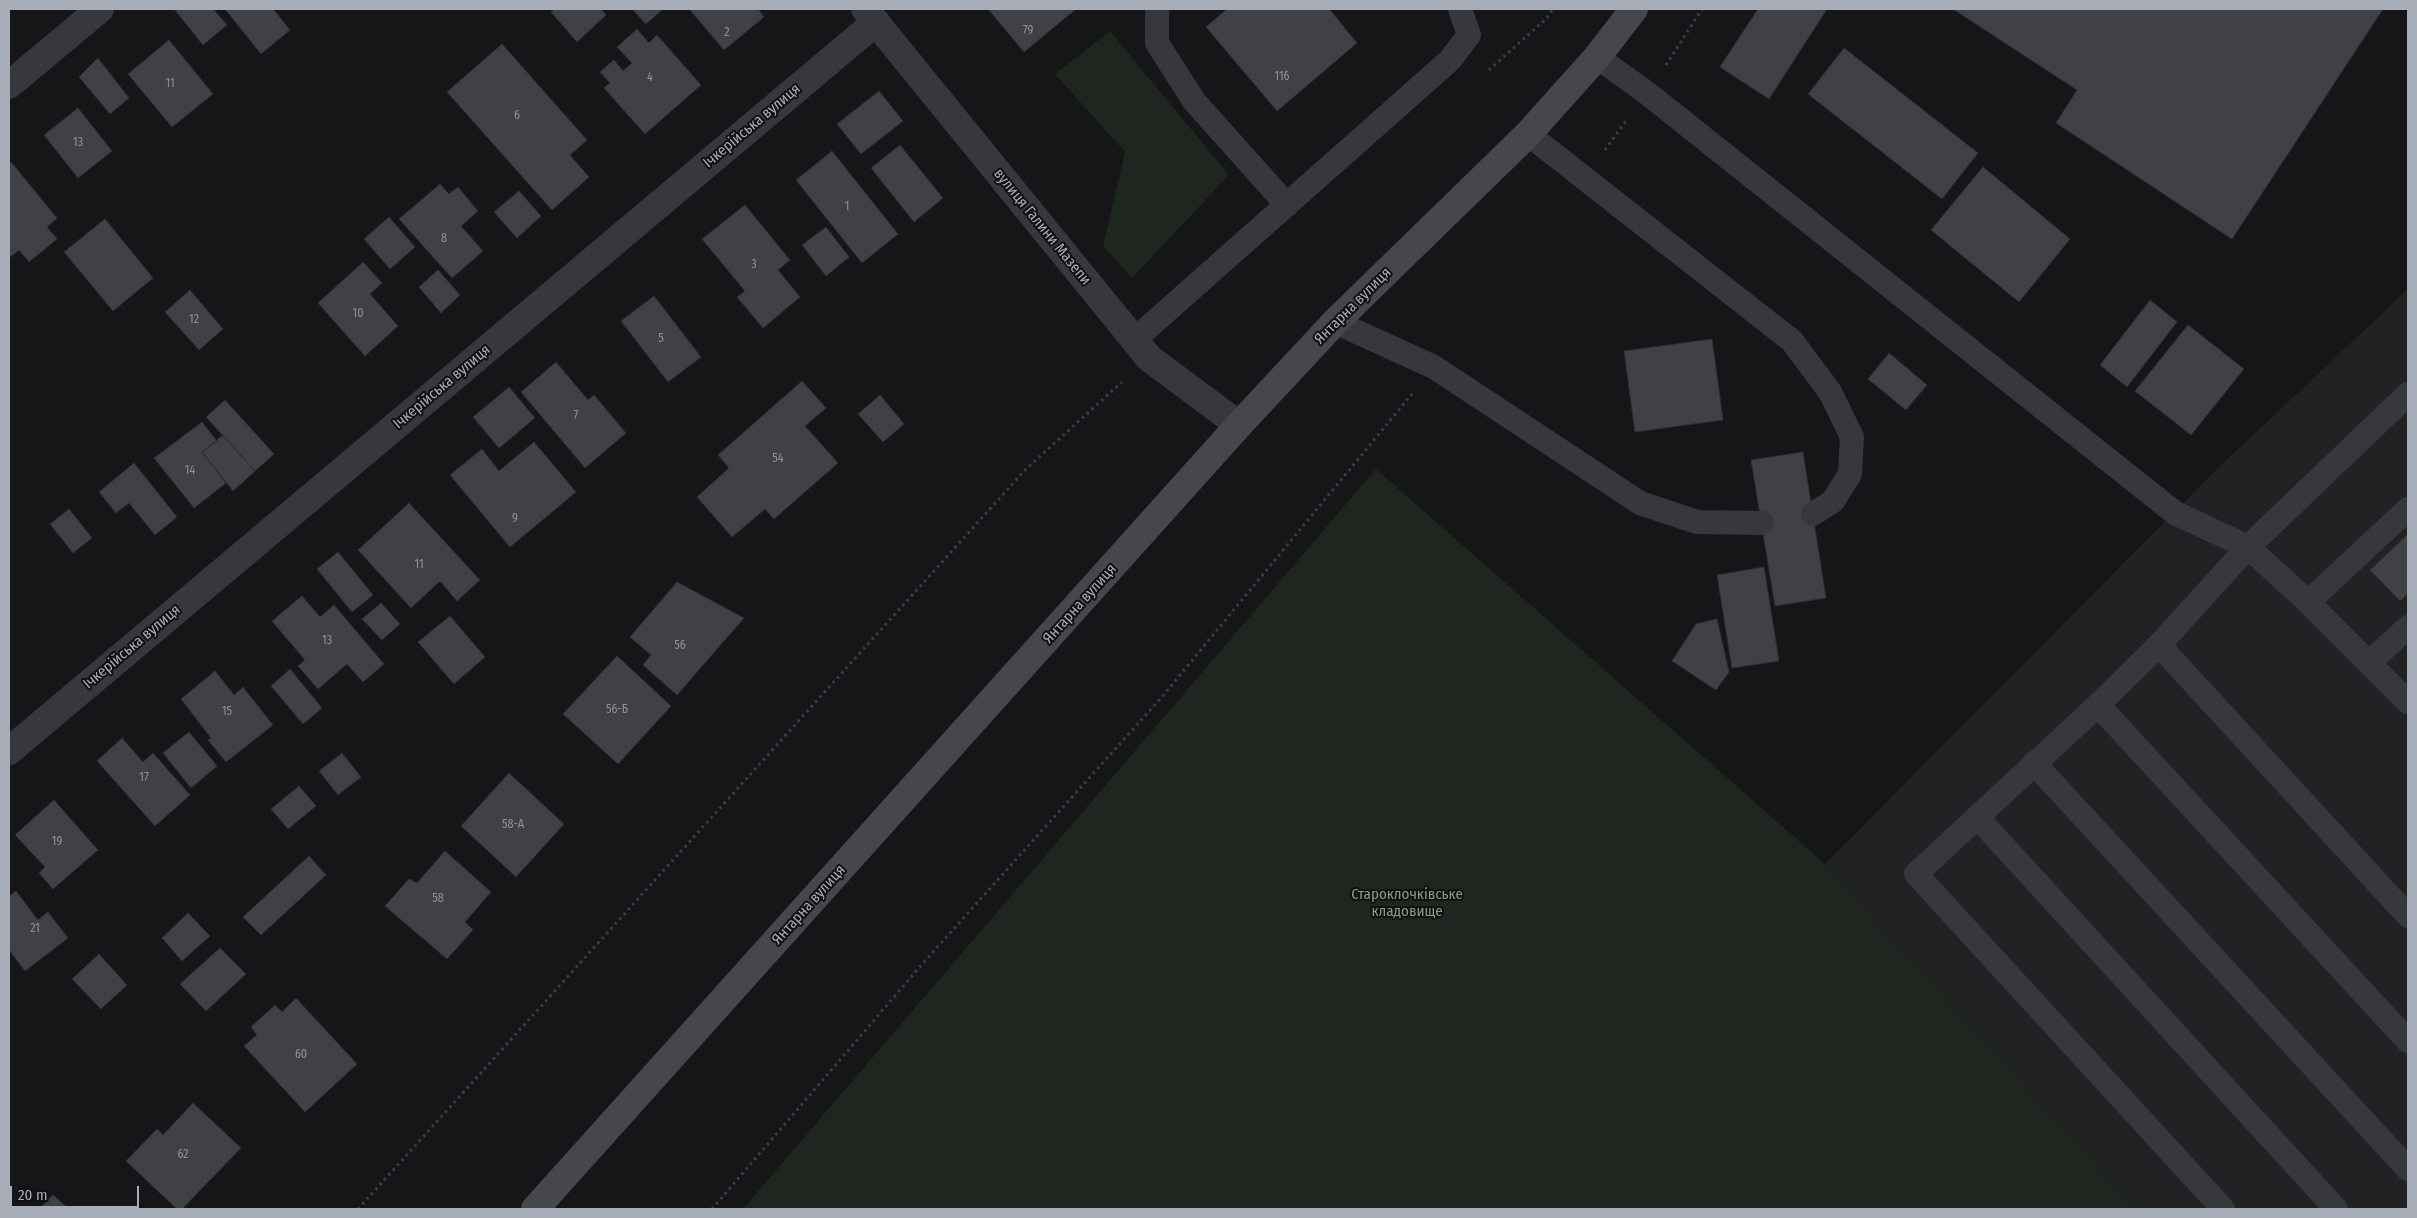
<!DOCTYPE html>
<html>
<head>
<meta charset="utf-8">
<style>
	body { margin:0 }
	#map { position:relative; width:2417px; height:1218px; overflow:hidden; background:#161618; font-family:"Fira Sans Condensed",sans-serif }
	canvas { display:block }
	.frame { position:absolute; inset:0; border:10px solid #a8adb8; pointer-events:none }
	.scale { position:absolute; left:10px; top:1186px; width:129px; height:22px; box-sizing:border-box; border:2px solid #a8adb8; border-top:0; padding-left:6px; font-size:15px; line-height:18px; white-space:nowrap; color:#a8adb8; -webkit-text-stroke:4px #111113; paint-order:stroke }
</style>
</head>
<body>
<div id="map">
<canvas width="2417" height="1218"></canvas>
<div class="frame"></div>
<div class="scale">20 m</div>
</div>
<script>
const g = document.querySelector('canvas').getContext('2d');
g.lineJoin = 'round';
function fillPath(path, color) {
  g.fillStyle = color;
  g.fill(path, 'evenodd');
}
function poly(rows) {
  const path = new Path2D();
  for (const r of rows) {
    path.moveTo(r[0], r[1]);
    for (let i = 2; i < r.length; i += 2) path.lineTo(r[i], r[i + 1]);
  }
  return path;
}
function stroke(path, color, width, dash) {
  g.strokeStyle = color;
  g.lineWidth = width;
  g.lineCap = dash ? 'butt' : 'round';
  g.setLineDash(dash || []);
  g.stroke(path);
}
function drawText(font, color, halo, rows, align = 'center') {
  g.font = font + ' "Fira Sans Condensed",sans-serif';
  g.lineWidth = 4;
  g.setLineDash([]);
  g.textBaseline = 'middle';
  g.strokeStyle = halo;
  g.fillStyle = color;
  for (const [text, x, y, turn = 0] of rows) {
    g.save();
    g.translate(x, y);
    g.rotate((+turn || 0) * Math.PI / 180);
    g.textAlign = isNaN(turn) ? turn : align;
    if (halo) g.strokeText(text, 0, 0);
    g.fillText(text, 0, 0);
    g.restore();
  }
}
fillPath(poly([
	[2408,289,2408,1209,2137,1209,1825,864,2219,467]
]), '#222225');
fillPath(poly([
	[1110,31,1229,175,1132,278,1103,246,1125,152,1055,74],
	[1376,469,1825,864,2137,1209,743,1209]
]), '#1e261f');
const building = poly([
	[174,9,213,9,227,25,203,45,174,9],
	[225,9,273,9,290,30,261,54,225,9],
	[555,9,601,9,606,15,577,42,551,12,555,9],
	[632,9,663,9,646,24,632,9],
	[689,9,758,9,764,17,724,50,689,9],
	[988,9,1076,9,1024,52,988,9],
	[1227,9,1332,9,1330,10,1357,43,1277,111,1206,27,1227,9],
	[1758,9,1827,9,1769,99,1720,67,1758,9],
	[1953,9,2383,9,2232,239,2056,123,2077,90,1953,9],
	[637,29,649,43,657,35,701,85,645,134,604,88,610,83,600,72,614,60,623,71,632,63,617,47,637,29],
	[169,40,213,94,172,127,128,74,169,40],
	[502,44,587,140,570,155,589,177,552,210,447,92,502,44],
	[1844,48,1978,153,1942,199,1808,94,1844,48],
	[98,58,129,98,110,114,79,77,98,58],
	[879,91,903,121,861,154,837,124,879,91],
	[78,108,112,151,78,178,44,135,78,108],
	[900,145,943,198,914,222,871,168,900,145],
	[832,151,898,234,862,263,796,180,832,151],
	[11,162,57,218,47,227,57,239,29,262,19,250,9,258,9,164,11,162],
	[1983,167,2070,239,2019,302,1931,230,1983,167],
	[440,184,449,194,458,187,478,211,461,226,483,251,452,278,399,219,440,184],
	[519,191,541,216,517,238,494,212,519,191],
	[745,205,790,260,778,270,800,297,763,328,737,297,745,291,702,239,745,205],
	[389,217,415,247,390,269,364,239,389,217],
	[105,219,153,278,113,311,64,252,105,219],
	[826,227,849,257,826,276,802,245,826,227],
	[363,262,382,283,370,294,398,326,365,356,318,303,363,262],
	[438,270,460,295,441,313,419,287,438,270],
	[190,290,223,329,199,350,165,312,190,290],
	[654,296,701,357,668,382,621,321,654,296],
	[2150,300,2177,322,2127,387,2100,365,2150,300],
	[2188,325,2244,369,2191,435,2135,391,2188,325],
	[1712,339,1723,420,1635,432,1624,351,1712,339],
	[1889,353,1927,385,1906,410,1868,379,1889,353],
	[556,362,588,400,594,395,626,433,585,468,521,392,556,362],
	[802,381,826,408,805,426,838,463,774,519,765,509,732,537,697,497,729,468,718,455,802,381],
	[509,387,535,418,499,448,473,417,509,387],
	[880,395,904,424,883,442,858,414,880,395],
	[225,400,274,454,255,471,206,417,225,400],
	[202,422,217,441,202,452,226,483,194,508,154,458,202,422],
	[223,435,255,471,233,491,202,452,223,435],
	[534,442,576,492,510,547,450,475,482,449,499,471,534,442],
	[1803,452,1826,598,1775,606,1751,460,1803,452],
	[134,463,177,517,155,535,129,503,116,513,99,492,134,463],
	[409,503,480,580,457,601,440,581,411,608,358,550,409,503],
	[69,509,92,538,73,553,50,524,69,509],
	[2408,534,2408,593,2400,601,2370,570,2408,534],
	[338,552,373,595,352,612,317,569,338,552],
	[1764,567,1779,661,1732,668,1717,575,1764,567],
	[677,582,744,618,677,695,643,665,651,655,630,637,677,582],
	[302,596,320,617,334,605,384,664,363,682,347,664,318,689,298,666,305,660,272,621,302,596],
	[381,603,400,624,382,640,362,619,381,603],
	[450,616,485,657,454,684,418,642,450,616],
	[1717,619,1729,672,1716,690,1672,661,1696,624,1717,619],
	[617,656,671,706,618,764,563,714,617,656],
	[290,669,322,708,303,724,271,686,290,669],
	[215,671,234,695,243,687,273,725,226,762,208,740,211,738,181,699,215,671],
	[189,732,217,766,191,788,163,753,189,732],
	[122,738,143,762,153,753,190,795,155,826,97,761,122,738],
	[342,753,361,777,338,795,319,771,342,753],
	[509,773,564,824,516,877,461,826,509,773],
	[299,786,316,806,288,829,271,809,299,786],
	[54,800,98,850,53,889,39,873,45,867,15,835,54,800],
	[445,851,491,892,465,922,473,930,447,959,385,906,409,879,417,883,445,851],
	[309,856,326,875,261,935,243,917,309,856],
	[16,891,38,920,48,912,68,938,25,971,9,950,9,896,16,891],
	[188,913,210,936,182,961,162,938,188,913],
	[220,948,246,974,206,1011,180,984,220,948],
	[99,954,127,985,101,1009,72,979,99,954],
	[296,998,357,1064,305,1112,244,1046,257,1035,251,1027,275,1005,282,1012,296,998],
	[193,1103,241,1148,182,1209,177,1209,126,1161,157,1129,163,1135,193,1103],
	[53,1195,69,1209,39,1209,53,1195]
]);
fillPath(building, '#404145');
stroke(building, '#303034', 1);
stroke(poly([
	[1666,65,1702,9],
	[1489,70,1547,18,1553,9],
	[1605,150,1626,121],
	[358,1209,1026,469,1122,382],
	[712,1209,924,962,1161,698,1412,394]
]), '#3d3f44', 3, [2.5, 4]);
stroke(poly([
	[1157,9,1157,43,1194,101,1287,205],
	[1597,57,1647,93,2175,513,2248,547,2308,602,2408,702],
	[1528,134,1792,341,1830,392,1852,437,1850,474,1833,501,1813,514],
	[1335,322,1434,367,1640,503,1697,522,1762,523],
	[1134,340,1450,60,1469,35,1460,9],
	[2308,602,2408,509],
	[2159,645,2408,916],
	[2370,662,2408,627],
	[2098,705,2408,1041],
	[2034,763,2408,1169],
	[1977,817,2336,1209],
	[2223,1209,1916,874,2098,705,2159,645,2248,547,2408,394]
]), '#37383d', 24);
stroke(poly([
	[865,9,1149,358,1239,425],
	[9,85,100,9],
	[9,751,876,22]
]), '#37383d', 28);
stroke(poly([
	[535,1209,1239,425,1335,322,1528,134,1597,57,1634,9]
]), '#45474d', 28);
drawText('12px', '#8e929b', null, [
	["79",1028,31],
	["2",727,33],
	["116",1282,77],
	["4",650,78],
	["11",170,84],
	["6",517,116],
	["13",78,143],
	["1",847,207],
	["8",444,239],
	["3",754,265],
	["10",358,314],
	["12",194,320],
	["5",661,339],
	["7",576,416],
	["54",778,459],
	["14",190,471],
	["9",515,519],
	["11",419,565],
	["13",327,641],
	["56",680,646],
	["56-Б",617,710],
	["15",227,712],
	["17",144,778],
	["58-А",513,825],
	["19",57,842],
	["58",438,899],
	["21",35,929],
	["60",301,1055],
	["62",183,1155]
]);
drawText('15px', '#a8adb8', '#111113', [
	["Ічкерійська вулиця",752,126,-40],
	["вулиця Галини Мазепи",1042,227,51],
	["Янтарна вулиця",1353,306,-45],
	["Ічкерійська вулиця",442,387,-40],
	["Янтарна вулиця",1080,604,-48],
	["Ічкерійська вулиця",132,647,-40],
	["Янтарна вулиця",809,905,-48]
]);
drawText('15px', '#7fa381', '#111113', [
	["Староклочківське",1407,895],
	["кладовище",1407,912]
]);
</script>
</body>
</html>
